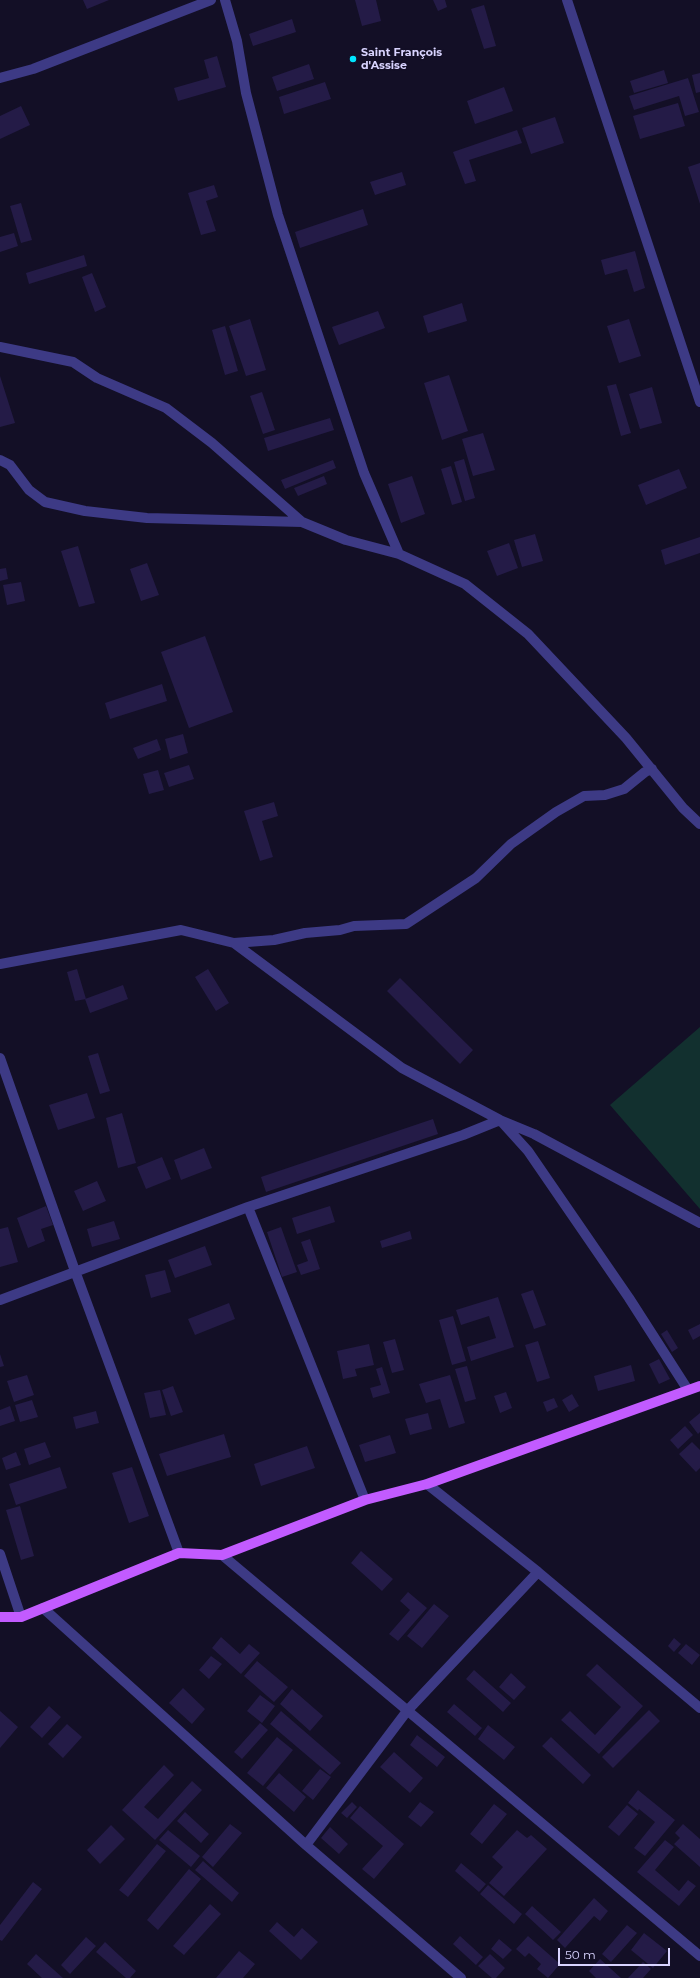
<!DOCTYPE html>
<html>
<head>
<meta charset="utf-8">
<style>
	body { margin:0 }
	#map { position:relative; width:700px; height:1978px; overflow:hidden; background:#130f26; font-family:Montserrat,sans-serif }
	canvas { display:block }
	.scale { position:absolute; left:558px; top:1948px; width:112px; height:18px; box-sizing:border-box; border:2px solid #d9d4ff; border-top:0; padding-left:5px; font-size:12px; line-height:14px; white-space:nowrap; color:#d9d4ff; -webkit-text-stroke:3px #130f26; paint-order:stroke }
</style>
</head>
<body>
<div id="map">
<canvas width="700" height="1978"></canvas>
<div class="scale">50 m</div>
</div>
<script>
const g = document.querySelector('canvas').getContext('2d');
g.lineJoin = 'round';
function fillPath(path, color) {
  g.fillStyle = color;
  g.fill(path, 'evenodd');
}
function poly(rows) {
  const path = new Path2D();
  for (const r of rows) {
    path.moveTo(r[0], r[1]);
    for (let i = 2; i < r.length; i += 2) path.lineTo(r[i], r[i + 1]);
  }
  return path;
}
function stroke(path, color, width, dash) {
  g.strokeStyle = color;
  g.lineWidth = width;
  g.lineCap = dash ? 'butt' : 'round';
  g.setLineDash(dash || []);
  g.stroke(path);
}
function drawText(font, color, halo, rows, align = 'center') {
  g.font = font + ' Montserrat,sans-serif';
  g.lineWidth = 3;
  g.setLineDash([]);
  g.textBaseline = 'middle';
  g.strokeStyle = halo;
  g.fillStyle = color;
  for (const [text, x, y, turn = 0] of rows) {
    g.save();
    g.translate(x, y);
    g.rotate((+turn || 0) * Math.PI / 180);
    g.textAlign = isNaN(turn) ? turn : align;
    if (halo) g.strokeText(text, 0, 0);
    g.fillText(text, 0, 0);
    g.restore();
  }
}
fillPath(poly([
	[700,1027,700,1209,610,1105]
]), '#12302f');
fillPath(poly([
	[83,0,109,0,87,9],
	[355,0,376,0,381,21,362,26],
	[433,0,445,0,447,7,438,11],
	[484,5,496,46,484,49,471,9],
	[292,19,296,32,253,46,249,34],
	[217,56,226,87,178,101,174,88,209,78,204,60],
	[309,64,314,79,277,91,272,77],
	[664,70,668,83,634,93,630,81],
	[700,73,700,92,696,93,692,75],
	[688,78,699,112,685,116,679,96,634,110,629,96],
	[325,82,331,99,284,114,279,97],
	[504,87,513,111,475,124,467,101],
	[678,103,685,126,640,139,633,116],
	[21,106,30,125,0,139,0,116],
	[555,117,564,143,531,154,522,128],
	[517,130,522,143,469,160,476,181,465,184,453,152],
	[700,163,700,204,688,167],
	[402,172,406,185,375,195,370,182],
	[214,185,218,197,206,201,216,231,201,235,188,193],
	[21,203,32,240,21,243,10,206],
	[363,209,368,225,300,248,295,232],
	[14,233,18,246,0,252,0,237],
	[635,251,645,288,634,292,627,269,605,275,601,260],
	[84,255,87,266,29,284,26,273],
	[92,273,106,307,95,312,82,277],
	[462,303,467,321,428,333,423,316],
	[378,311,385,328,339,345,332,327],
	[250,319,266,370,246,376,229,326],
	[629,319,641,356,619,363,607,326],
	[225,326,238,371,225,375,212,330],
	[449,375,468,431,442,440,424,383],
	[0,376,15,423,0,427],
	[616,384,631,433,621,436,607,386],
	[652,387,662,423,640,429,629,394],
	[262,392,275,430,263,434,250,396],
	[330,418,334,430,268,451,264,438],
	[483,433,495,470,473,476,462,439],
	[464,459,475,498,465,501,454,462],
	[333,460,336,468,285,489,281,480],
	[451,466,462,502,452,505,441,469],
	[679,469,687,488,646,505,638,485],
	[324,476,327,484,298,496,294,488],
	[412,476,425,514,401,523,388,484],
	[535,534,543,561,522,567,514,540],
	[700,537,700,553,665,565,661,550],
	[509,543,518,568,497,576,487,551],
	[78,546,95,603,79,607,61,551],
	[147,563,159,595,141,601,130,569],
	[6,568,8,579,0,581,0,569],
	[21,582,25,601,7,605,3,585],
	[205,636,233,712,189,728,161,652],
	[162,684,167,701,110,719,105,703],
	[183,734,188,753,170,759,165,739],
	[157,739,161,750,138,759,133,748],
	[189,765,194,779,169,787,164,773],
	[158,770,164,790,149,794,143,774],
	[274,802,278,816,262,821,273,857,260,861,244,811],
	[77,969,86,999,75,1001,67,972],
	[208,969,229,1003,216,1011,195,977],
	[400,978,473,1050,460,1064,387,991],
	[123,985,128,999,90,1013,85,999],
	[98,1053,110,1091,100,1094,88,1056],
	[87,1093,95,1118,58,1130,49,1105],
	[122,1113,136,1163,118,1168,106,1118],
	[433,1119,438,1134,266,1192,261,1177],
	[204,1148,212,1168,181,1180,174,1160],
	[162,1157,171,1179,146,1189,137,1167],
	[97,1181,106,1201,83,1211,74,1191],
	[46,1206,53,1225,41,1229,45,1241,28,1248,17,1218],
	[330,1206,335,1222,297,1234,292,1218],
	[114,1221,120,1239,92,1247,87,1229],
	[8,1227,18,1262,0,1267,0,1229],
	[281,1227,297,1272,282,1277,267,1232],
	[410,1231,412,1239,382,1248,380,1241],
	[310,1239,320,1269,301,1275,297,1265,308,1261,301,1242],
	[205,1246,212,1265,175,1278,168,1260],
	[165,1270,171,1292,151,1298,145,1275],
	[533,1290,546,1325,534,1329,521,1294],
	[498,1297,514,1347,471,1361,467,1347,496,1338,489,1316,461,1325,456,1310],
	[229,1303,235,1319,195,1335,188,1319],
	[453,1316,466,1361,452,1365,439,1320],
	[700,1324,700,1336,693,1340,688,1330],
	[667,1330,678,1348,672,1352,661,1334],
	[395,1339,404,1370,392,1373,383,1342],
	[538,1341,550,1378,537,1382,525,1345],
	[369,1344,374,1365,355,1369,357,1376,343,1379,337,1351],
	[0,1354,4,1366,0,1367],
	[659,1359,670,1379,659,1384,649,1364],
	[631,1365,635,1381,598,1391,594,1376],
	[467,1366,476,1399,465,1402,455,1369],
	[382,1367,390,1393,373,1398,370,1388,381,1385,376,1369],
	[27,1375,34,1395,14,1402,7,1381],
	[450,1375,465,1423,449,1428,440,1399,426,1403,419,1384],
	[173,1386,183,1412,171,1416,162,1390],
	[160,1390,166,1415,150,1418,144,1393],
	[506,1392,512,1408,500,1413,494,1396],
	[572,1394,579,1406,569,1412,562,1400],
	[554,1398,558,1407,547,1412,543,1402],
	[32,1400,38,1417,20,1422,15,1405],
	[10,1406,15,1421,0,1426,0,1410],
	[96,1411,99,1423,76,1429,73,1417],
	[428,1413,432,1429,410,1435,405,1419],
	[700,1413,700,1432,698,1434,689,1422],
	[685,1426,693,1435,678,1449,670,1440],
	[224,1434,231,1457,167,1476,159,1454],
	[390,1435,396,1453,365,1462,359,1445],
	[45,1442,51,1457,29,1465,24,1449],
	[692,1442,700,1450,700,1468,696,1472,679,1454],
	[307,1446,315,1468,261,1486,254,1464],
	[16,1452,21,1465,6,1470,2,1458],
	[60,1467,67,1488,16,1505,9,1484],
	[132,1467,149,1516,129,1523,112,1473],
	[20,1506,34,1556,21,1560,6,1510],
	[361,1551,393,1579,382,1591,351,1563],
	[408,1592,427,1608,398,1641,389,1634,410,1610,400,1601],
	[434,1604,449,1616,422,1648,407,1636],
	[221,1637,240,1654,249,1644,260,1653,241,1674,212,1648],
	[674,1638,681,1644,674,1652,668,1646],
	[686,1644,700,1655,692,1665,678,1653],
	[211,1656,222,1664,209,1679,199,1670],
	[257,1661,288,1687,274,1702,244,1676],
	[597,1664,643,1706,599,1754,561,1720,570,1711,595,1735,621,1707,586,1675],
	[474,1670,511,1703,503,1712,466,1679],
	[511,1673,526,1687,514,1700,499,1687],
	[183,1688,205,1709,192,1724,169,1703],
	[292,1689,323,1716,310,1731,280,1704],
	[260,1695,275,1706,262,1723,247,1711],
	[454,1704,482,1728,475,1736,447,1712],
	[49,1706,61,1717,42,1738,30,1727],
	[649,1710,660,1721,613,1768,602,1757],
	[0,1711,18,1727,0,1748],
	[281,1711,341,1763,330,1775,270,1724],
	[260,1723,268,1730,242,1759,234,1752],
	[67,1724,82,1737,63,1758,48,1744],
	[488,1725,515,1747,504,1760,478,1739],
	[417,1735,445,1757,437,1767,410,1745],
	[277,1737,293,1750,263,1786,247,1773],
	[551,1737,591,1775,583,1784,542,1746],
	[394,1752,423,1778,410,1793,380,1767],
	[164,1765,174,1775,144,1807,158,1819,192,1781,202,1790,155,1840,122,1810],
	[320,1769,331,1777,313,1800,302,1791],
	[279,1773,306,1797,294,1812,266,1788],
	[638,1790,675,1820,645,1856,634,1848,655,1822,639,1809,638,1811,628,1803],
	[352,1802,357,1807,347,1818,341,1813],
	[420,1802,434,1812,421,1827,408,1817],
	[494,1804,507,1814,482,1844,470,1834],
	[627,1805,638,1814,619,1836,608,1827],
	[360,1806,404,1844,374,1879,362,1869,383,1846,350,1818],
	[185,1812,209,1834,201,1843,177,1821],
	[230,1824,242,1833,213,1867,202,1857],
	[683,1824,700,1839,700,1867,674,1844,680,1838,675,1833],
	[111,1825,125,1839,100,1864,87,1850],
	[330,1827,348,1844,339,1854,321,1838],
	[168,1830,200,1856,191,1867,159,1840],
	[517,1830,527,1838,531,1835,547,1849,504,1896,489,1883,503,1867,492,1857],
	[665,1840,674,1847,655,1870,679,1891,688,1880,696,1886,679,1906,637,1872],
	[157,1844,166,1851,128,1897,119,1890],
	[203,1861,239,1893,232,1902,195,1870],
	[461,1863,486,1884,479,1892,455,1871],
	[189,1869,201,1879,158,1930,147,1920],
	[33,1882,42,1889,2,1941,0,1940,0,1925],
	[488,1885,522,1914,514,1924,480,1894],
	[594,1898,608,1911,600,1921,594,1916,565,1948,557,1940],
	[210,1904,221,1914,184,1955,173,1946],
	[532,1906,561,1932,553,1940,525,1914],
	[277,1922,294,1937,302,1928,318,1942,301,1960,269,1931],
	[627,1925,637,1933,611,1962,602,1954],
	[644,1933,667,1951,653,1968,631,1950],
	[460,1936,483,1957,476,1965,453,1944],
	[528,1936,560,1964,548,1978,537,1969,541,1964,529,1953,525,1957,516,1949],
	[86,1937,96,1946,70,1974,61,1965],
	[499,1939,512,1950,503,1959,491,1949],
	[105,1942,136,1971,130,1978,126,1978,96,1952],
	[239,1951,255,1964,243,1978,216,1978],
	[36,1954,63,1978,42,1978,27,1964],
	[490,1954,505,1968,496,1978,492,1978,478,1966],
	[600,1959,621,1978,596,1978,589,1971],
	[643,1962,651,1969,643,1978,628,1978]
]), '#241b47');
stroke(poly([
	[225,0,237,41,246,93,278,215,364,473,399,554],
	[567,0,700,402],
	[0,78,33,69,211,0],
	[0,347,73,362,97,378,166,408,212,443,302,522,346,540,399,554,465,584,528,634,626,738,683,808,700,824],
	[0,460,10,465,29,490,45,502,85,511,147,518,302,522],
	[234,943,402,1068,500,1120,534,1134,700,1223],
	[0,964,181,930,234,943,274,940,305,933,340,930,354,926,406,924,476,878,511,844,556,812,584,796,605,795,624,789,645,772,652,769],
	[0,1058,75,1271,179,1553],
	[248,1207,463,1135,500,1120,528,1151,629,1298,688,1390],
	[0,1300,248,1207,365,1500],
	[427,1484,538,1572,700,1708],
	[0,1554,21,1617],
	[222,1555,700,1956],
	[43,1608,306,1845,461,1978],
	[306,1845,407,1711,538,1572]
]), '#3d3a85', 10);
stroke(poly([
	[0,1617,21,1617,179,1553,222,1555,365,1500,427,1484,700,1386]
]), '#c25bff', 10);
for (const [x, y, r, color] of [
	[353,59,4,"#00e5ff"]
]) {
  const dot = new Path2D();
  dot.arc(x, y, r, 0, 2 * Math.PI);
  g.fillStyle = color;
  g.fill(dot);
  stroke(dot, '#130f26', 1.5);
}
drawText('bold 11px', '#d9d4ff', '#130f26', [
	["Saint François",361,53],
	["d'Assise",361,66]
], 'left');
</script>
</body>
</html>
